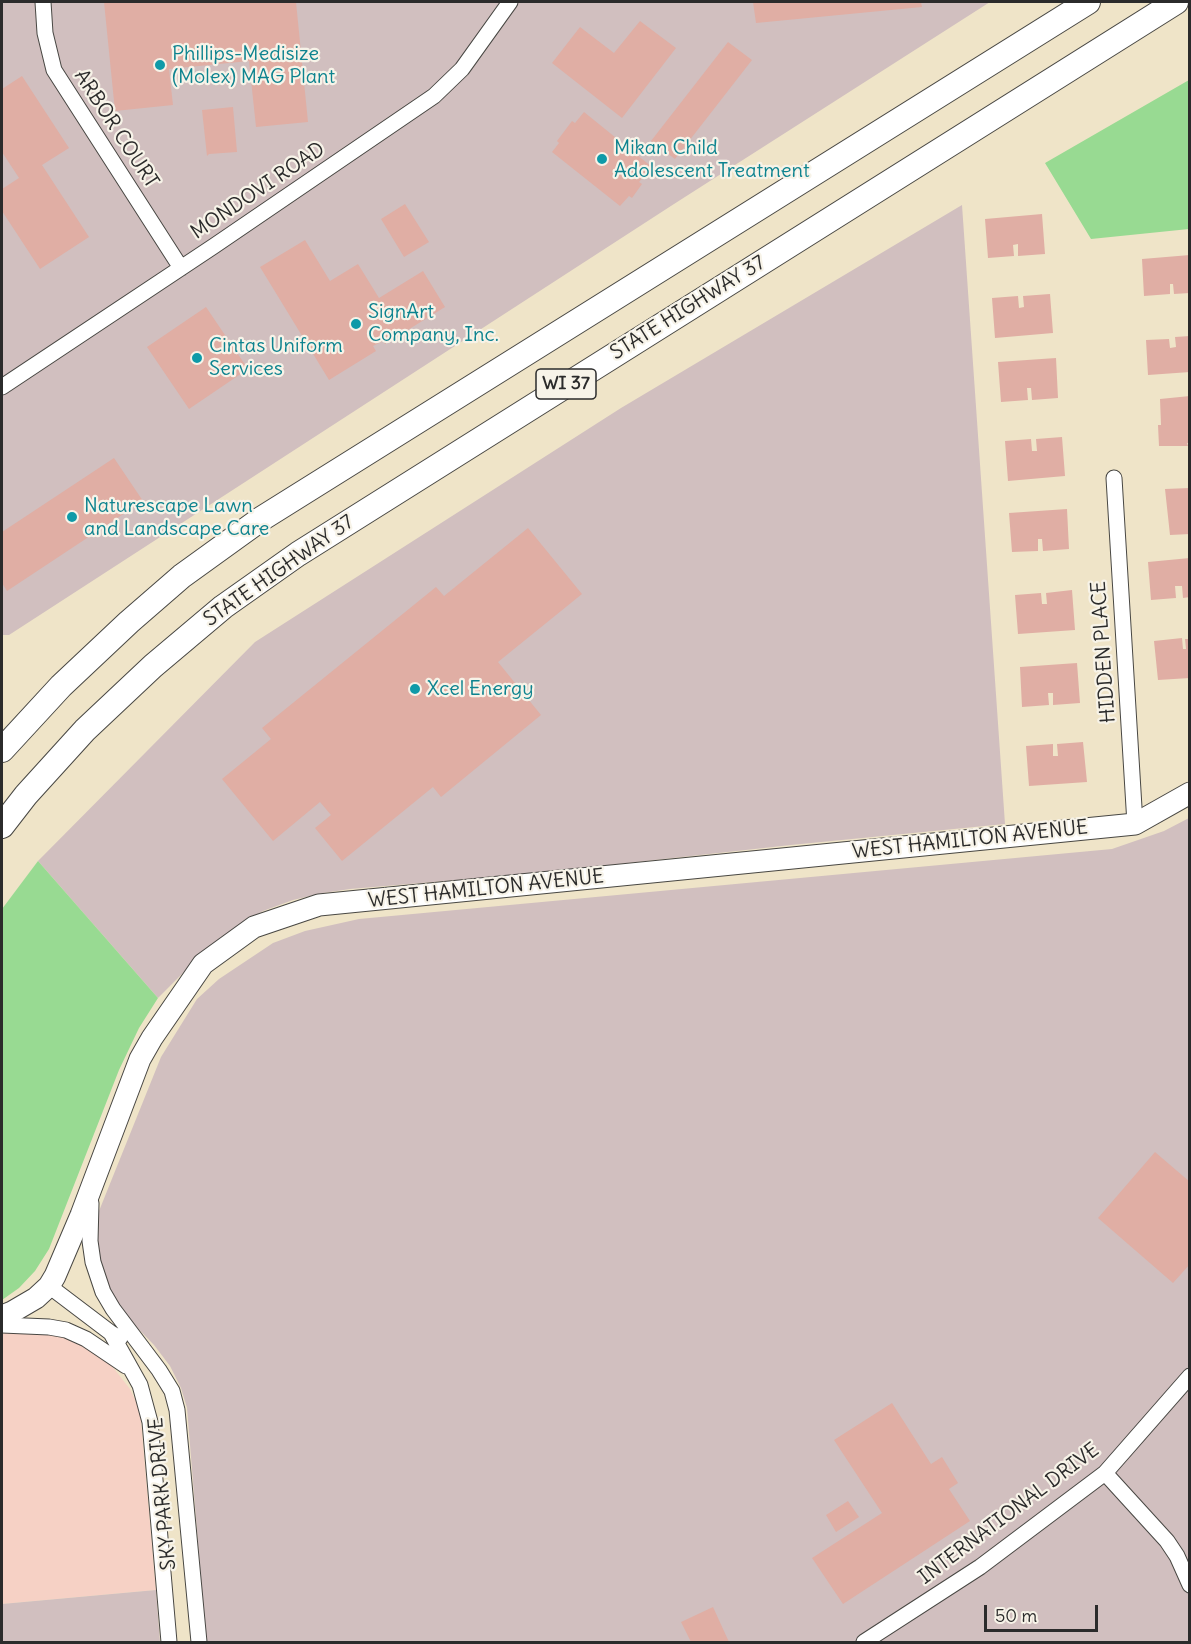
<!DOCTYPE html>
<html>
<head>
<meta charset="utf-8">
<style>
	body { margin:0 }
	#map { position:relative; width:1191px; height:1644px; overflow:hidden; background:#efe4c8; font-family:Delius,sans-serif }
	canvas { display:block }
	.frame { position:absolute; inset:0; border:3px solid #2b2b2b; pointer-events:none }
	.scale { position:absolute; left:984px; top:1605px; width:114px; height:27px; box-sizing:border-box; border:3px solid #2b2b2b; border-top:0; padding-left:8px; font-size:18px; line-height:21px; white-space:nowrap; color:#2b2b2b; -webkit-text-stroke:4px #f7f3e8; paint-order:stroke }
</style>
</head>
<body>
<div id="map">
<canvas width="1191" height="1644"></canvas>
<div class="frame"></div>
<div class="scale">50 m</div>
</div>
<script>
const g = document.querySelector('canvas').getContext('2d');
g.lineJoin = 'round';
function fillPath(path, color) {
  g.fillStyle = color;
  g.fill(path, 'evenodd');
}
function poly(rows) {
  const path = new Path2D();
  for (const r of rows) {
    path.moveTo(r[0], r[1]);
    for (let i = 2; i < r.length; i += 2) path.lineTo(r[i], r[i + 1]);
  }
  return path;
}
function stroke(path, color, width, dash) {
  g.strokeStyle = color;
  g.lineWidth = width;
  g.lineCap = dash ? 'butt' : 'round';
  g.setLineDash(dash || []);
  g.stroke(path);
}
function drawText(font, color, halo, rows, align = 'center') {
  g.font = font + ' Delius,sans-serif';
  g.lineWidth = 4.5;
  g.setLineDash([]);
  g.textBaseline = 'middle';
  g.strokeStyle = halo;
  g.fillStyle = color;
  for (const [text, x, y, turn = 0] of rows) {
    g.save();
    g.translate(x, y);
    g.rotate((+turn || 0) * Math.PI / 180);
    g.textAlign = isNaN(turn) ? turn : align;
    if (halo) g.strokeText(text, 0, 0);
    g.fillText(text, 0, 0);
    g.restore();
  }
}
fillPath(poly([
	[13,1331,45,1331,81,1343,108,1361,130,1389,140,1410,156,1590,2,1604,2,1334]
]), '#f6d1c5');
fillPath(poly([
	[2,2,990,2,674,204,9,635,2,635],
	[962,205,1005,824,791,845,528,874,350,889,323,893,293,900,263,911,237,926,202,954,158,998,38,861,255,642,621,408],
	[1189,818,1189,1642,206,1642,187,1408,181,1388,170,1366,154,1345,123,1313,107,1290,99,1265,96,1237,99,1211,161,1057,197,999,219,979,273,943,305,931,359,919,1112,849,1164,831],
	[156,1590,160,1642,2,1642,2,1604]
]), '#d1bfbf');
fillPath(poly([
	[1189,80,1189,229,1091,239,1045,163],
	[38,861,158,998,139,1028,119,1070,49,1249,35,1271,19,1288,2,1300,2,909]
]), '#98da92');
fillPath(poly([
	[104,2,296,2,308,122,256,127,249,61,169,69,173,105,115,111],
	[753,2,921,2,922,7,756,23],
	[640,21,676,48,622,118,552,63,580,27,614,53],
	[728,42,752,60,675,159,651,141],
	[22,76,69,148,42,165,89,237,40,269,2,211,2,189,19,178,2,152,2,89],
	[233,107,237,152,209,154,207,156,202,110],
	[584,112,652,167,639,182,642,184,632,198,629,196,620,206,552,152,559,143,557,141,572,121,575,123],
	[405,204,429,242,404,257,381,219],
	[1042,214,1045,254,1018,256,1018,244,1013,245,1014,256,988,258,985,219],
	[305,240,330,281,358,264,379,298,423,271,445,307,385,344,383,341,373,346,376,351,329,380,260,267],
	[1190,255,1190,293,1174,294,1173,284,1170,284,1170,294,1144,296,1142,259],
	[1050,294,1053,333,995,338,992,298,1018,296,1019,308,1024,307,1023,296],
	[206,307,248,369,189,409,147,347],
	[1190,336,1190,372,1148,375,1146,340,1169,339,1170,348,1176,347,1175,337],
	[1056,358,1058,398,1032,400,1031,388,1027,388,1028,400,1001,402,998,362],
	[1190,396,1190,443,1187,443,1188,446,1159,446,1158,425,1161,425,1160,399],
	[1062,437,1065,476,1008,481,1005,441,1031,439,1032,451,1037,451,1036,439],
	[114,458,143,501,7,591,2,583,2,532],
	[1190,488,1190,534,1170,535,1165,489],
	[1067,509,1069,549,1043,551,1042,539,1038,539,1038,551,1012,552,1009,513],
	[528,528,582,594,498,662,541,715,441,797,433,787,342,861,315,828,331,815,320,802,273,841,222,779,271,739,262,728,436,587,444,596],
	[1190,558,1190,597,1183,598,1182,586,1175,586,1176,598,1151,600,1148,562],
	[1072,590,1075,630,1018,634,1015,595,1041,593,1042,604,1047,604,1046,593],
	[1182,638,1183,649,1186,649,1185,639,1190,639,1190,678,1158,680,1154,641],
	[1077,663,1080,703,1053,705,1053,693,1048,693,1049,705,1022,707,1020,667],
	[1083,742,1087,782,1029,786,1026,746,1053,744,1053,756,1058,756,1057,744],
	[1155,1152,1190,1182,1190,1264,1173,1283,1098,1218],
	[892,1403,931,1464,942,1457,958,1483,949,1489,970,1521,843,1604,812,1558,882,1513,834,1440],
	[848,1501,859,1517,836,1532,826,1515],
	[713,1607,729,1642,691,1642,681,1622]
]), '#e0aea4');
const street = poly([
	[43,2,45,33,54,70,181,268],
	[2,387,214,246,434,96,462,69,510,2],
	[1114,478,1135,824],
	[91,1203,90,1241,93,1262,103,1292,113,1309,159,1370,172,1391,177,1410,199,1642],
	[49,1286,111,1333,120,1338],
	[2,1325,49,1327,66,1330,86,1339,126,1366],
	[111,1333,140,1385,150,1422,169,1642],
	[1105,1473,1167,1541,1177,1556,1190,1585],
	[864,1642,980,1567,1105,1473,1190,1376]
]);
const secondary = poly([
	[2,1316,12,1312,36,1298,49,1286,55,1276,81,1215,140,1059,152,1038,203,964,254,927,319,905,1135,824,1190,793]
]);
const primary = poly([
	[2,750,61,686,129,622,182,576,261,519,1088,2],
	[2,826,26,795,85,730,153,666,223,607,298,554,1176,2]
]);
stroke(street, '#484743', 17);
stroke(secondary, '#484743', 23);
stroke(primary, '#484743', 26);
stroke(street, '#fff', 15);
stroke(secondary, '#fff', 21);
stroke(primary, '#fff', 24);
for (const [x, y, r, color] of [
	[160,65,6,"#0f9aa8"],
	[602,159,6,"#0f9aa8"],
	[356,324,6,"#0f9aa8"],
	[197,358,6,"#0f9aa8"],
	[72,517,6,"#0f9aa8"],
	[415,689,6,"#0f9aa8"]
]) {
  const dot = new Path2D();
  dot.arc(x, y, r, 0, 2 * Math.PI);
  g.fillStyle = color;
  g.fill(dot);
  stroke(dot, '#f7f3e8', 2);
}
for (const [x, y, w] of [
	[566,384,60]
]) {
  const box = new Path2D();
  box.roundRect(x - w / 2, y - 15, w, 30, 4.5);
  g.fillStyle = '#f7f3e8';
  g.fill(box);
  stroke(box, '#2b2b2b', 1.5);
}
drawText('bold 18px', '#2b2b2b', null, [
	["WI 37",566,384]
]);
drawText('20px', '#0d838f', '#f7f3e8', [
	["Phillips-Medisize",172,54],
	["(Molex) MAG Plant",172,77],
	["Mikan Child",614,148],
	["Adolescent Treatment",614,171],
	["SignArt",368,312],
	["Company, Inc.",368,335],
	["Cintas Uniform",209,346],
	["Services",209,369],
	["Naturescape Lawn",84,506],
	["and Landscape Care",84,529],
	["Xcel Energy",427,689]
], 'left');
drawText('20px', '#2b2b2b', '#f7f3e8', [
	["ARBOR COURT",116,129,57],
	["MONDOVI ROAD",258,191,-34],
	["STATE HIGHWAY 37",688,308,-32],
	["STATE HIGHWAY 37",279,571,-35],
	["HIDDEN PLACE",1104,652,-94],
	["WEST HAMILTON AVENUE",970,840,-6],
	["WEST HAMILTON AVENUE",486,889,-6],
	["SKY PARK DRIVE",163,1494,-95],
	["INTERNATIONAL DRIVE",1009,1514,-37]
]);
</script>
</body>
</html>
